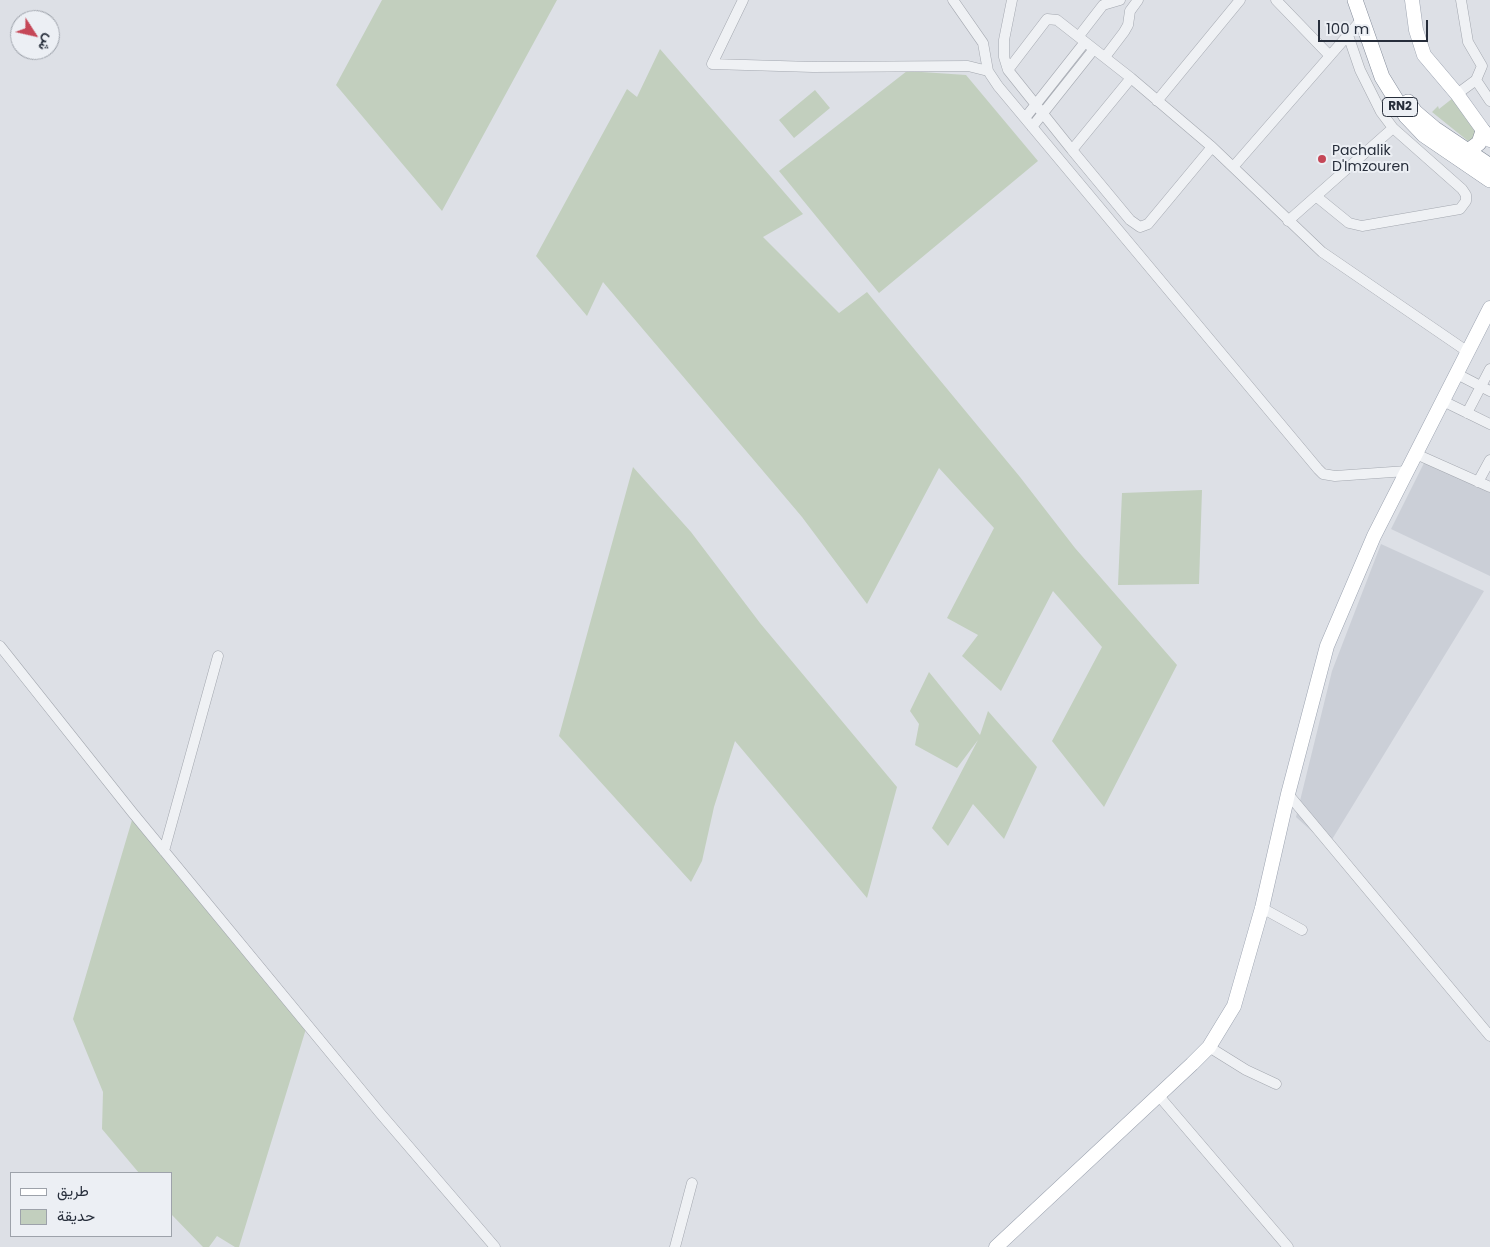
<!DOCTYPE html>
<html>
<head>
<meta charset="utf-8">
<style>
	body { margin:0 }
	#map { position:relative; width:1490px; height:1247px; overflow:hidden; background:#dde0e6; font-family:Poppins,Vazirmatn,sans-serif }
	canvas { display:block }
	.legend { position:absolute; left:10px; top:1172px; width:162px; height:65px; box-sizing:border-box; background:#eceff4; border:1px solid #9da2aa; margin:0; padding:6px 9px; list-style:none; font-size:15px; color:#272e3b }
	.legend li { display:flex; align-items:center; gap:10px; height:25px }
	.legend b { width:25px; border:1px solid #9da2aa }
	.north { position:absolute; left:10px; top:10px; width:50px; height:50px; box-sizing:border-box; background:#eceff4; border:1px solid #9da2aa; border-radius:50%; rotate:125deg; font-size:14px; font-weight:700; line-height:20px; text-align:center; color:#272e3b }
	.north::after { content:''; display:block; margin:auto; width:18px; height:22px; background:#c54757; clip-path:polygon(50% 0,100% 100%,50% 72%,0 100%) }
	.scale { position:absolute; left:1318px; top:20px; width:110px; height:22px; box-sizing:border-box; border:2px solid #272e3b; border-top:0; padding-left:6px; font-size:15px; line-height:18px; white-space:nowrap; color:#272e3b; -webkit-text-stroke:4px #eceff4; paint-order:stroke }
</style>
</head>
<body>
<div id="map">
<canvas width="1490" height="1247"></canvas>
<ul class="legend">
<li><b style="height:6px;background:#fff"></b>طريق</li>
<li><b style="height:14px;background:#c2cfbe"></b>حديقة</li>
</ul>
<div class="north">ش</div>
<div class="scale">100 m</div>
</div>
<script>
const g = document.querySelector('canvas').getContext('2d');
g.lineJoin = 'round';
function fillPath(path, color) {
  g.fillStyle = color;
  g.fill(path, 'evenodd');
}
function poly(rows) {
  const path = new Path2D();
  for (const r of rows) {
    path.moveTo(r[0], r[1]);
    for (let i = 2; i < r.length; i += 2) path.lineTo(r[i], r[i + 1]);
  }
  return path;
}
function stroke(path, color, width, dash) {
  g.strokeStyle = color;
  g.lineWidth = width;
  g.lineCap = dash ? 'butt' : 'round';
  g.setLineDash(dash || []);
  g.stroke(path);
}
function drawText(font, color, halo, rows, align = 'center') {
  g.font = font + ' Poppins,sans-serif';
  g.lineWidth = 4;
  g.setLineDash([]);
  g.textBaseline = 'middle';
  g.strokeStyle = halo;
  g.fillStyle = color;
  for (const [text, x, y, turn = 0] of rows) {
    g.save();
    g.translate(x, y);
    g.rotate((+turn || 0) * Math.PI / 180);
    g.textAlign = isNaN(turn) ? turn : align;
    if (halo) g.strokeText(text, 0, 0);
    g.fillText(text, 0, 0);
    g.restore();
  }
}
fillPath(poly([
	[1426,459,1490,485,1490,576,1391,529],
	[1381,544,1484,591,1328,846,1296,817,1332,671]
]), '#cbcfd7');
fillPath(poly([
	[382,0,557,0,442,211,336,85],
	[660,49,803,214,763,237,839,313,867,292,1020,477,1075,548,1177,665,1104,807,1052,741,1102,647,1053,591,1001,691,962,656,978,635,947,618,994,528,939,468,867,604,802,517,603,282,587,316,536,256,627,89,637,97],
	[907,71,966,75,1038,161,879,293,779,171],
	[815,90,830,108,794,138,779,120],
	[1453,98,1478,132,1474,140,1468,141,1432,112,1438,106,1439,109],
	[633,467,691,532,760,623,897,787,867,898,735,741,714,807,702,861,691,882,559,736],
	[1202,490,1199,584,1118,585,1122,493],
	[929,672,980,735,988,711,1037,767,1004,839,973,804,948,846,932,828,978,740,957,768,915,745,919,724,910,711],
	[135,810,309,1019,239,1247,235,1247,217,1236,209,1247,203,1247,171,1214,171,1173,139,1173,102,1129,103,1092,73,1019]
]), '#c2cfbe');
const minor = poly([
	[743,0,712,64,813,67,968,66,988,71],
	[953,0,983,43,988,71,998,86,1318,469,1323,474,1335,476,1407,471],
	[1012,0,1004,40,1004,57,1008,70,1072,150,1131,78],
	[1276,0,1329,55],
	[1079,36,1103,5,1120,0],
	[1105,57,1124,32,1128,25,1130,11,1138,0],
	[1008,70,1047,19,1057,20,1131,78,1212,147,1322,252,1468,352],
	[1476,80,1490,101],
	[1457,94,1476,80,1482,66,1468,42,1461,0],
	[1157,101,1240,0],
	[1025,118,1085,42],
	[1032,127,1094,49],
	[1072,150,1130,220,1140,227,1148,224,1212,147],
	[1234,166,1362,19],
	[1317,197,1349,223,1362,226,1460,209,1466,201,1466,195,1462,189,1393,128,1381,112,1360,70,1348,35],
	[1288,221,1393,128],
	[1457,374,1490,391],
	[1443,401,1490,424],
	[1467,413,1490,369],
	[1416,454,1490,487],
	[1478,482,1490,460],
	[0,646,132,812,380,1113,495,1247],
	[1288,794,1490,1036],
	[164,851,218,656],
	[1262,908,1302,930],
	[1209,1047,1246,1070,1276,1084],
	[1159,1096,1288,1247],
	[675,1247,692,1183]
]);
const major = poly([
	[1412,0,1416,30,1424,55,1457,94,1490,140],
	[996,1247,1192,1064,1209,1047,1234,1006,1262,908,1288,794,1327,646,1374,536,1490,308]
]);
const highway = poly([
	[1355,0,1382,77,1406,116,1424,135,1490,180],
	[1408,102,1415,112,1435,129,1490,166],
	[1468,151,1479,143,1483,131]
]);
stroke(minor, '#a3a7af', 11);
stroke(major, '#9da4b1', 15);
stroke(highway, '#858d9b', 16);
stroke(minor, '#eff1f4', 10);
stroke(major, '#fff', 14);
stroke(highway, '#fff', 15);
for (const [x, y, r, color] of [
	[1322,159,5,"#c54757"]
]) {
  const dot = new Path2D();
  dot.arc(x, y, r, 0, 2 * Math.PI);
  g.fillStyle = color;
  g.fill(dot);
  stroke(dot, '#eceff4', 2);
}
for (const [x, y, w] of [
	[1400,107,35]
]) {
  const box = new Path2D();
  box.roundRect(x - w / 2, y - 9.5, w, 19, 4);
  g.fillStyle = '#eceff4';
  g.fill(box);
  stroke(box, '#272e3b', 1);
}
drawText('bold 12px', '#272e3b', null, [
	["RN2",1400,107]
]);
drawText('14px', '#272e3b', '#eceff4', [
	["Pachalik",1332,151],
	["D'Imzouren",1332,167]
], 'left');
</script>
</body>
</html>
